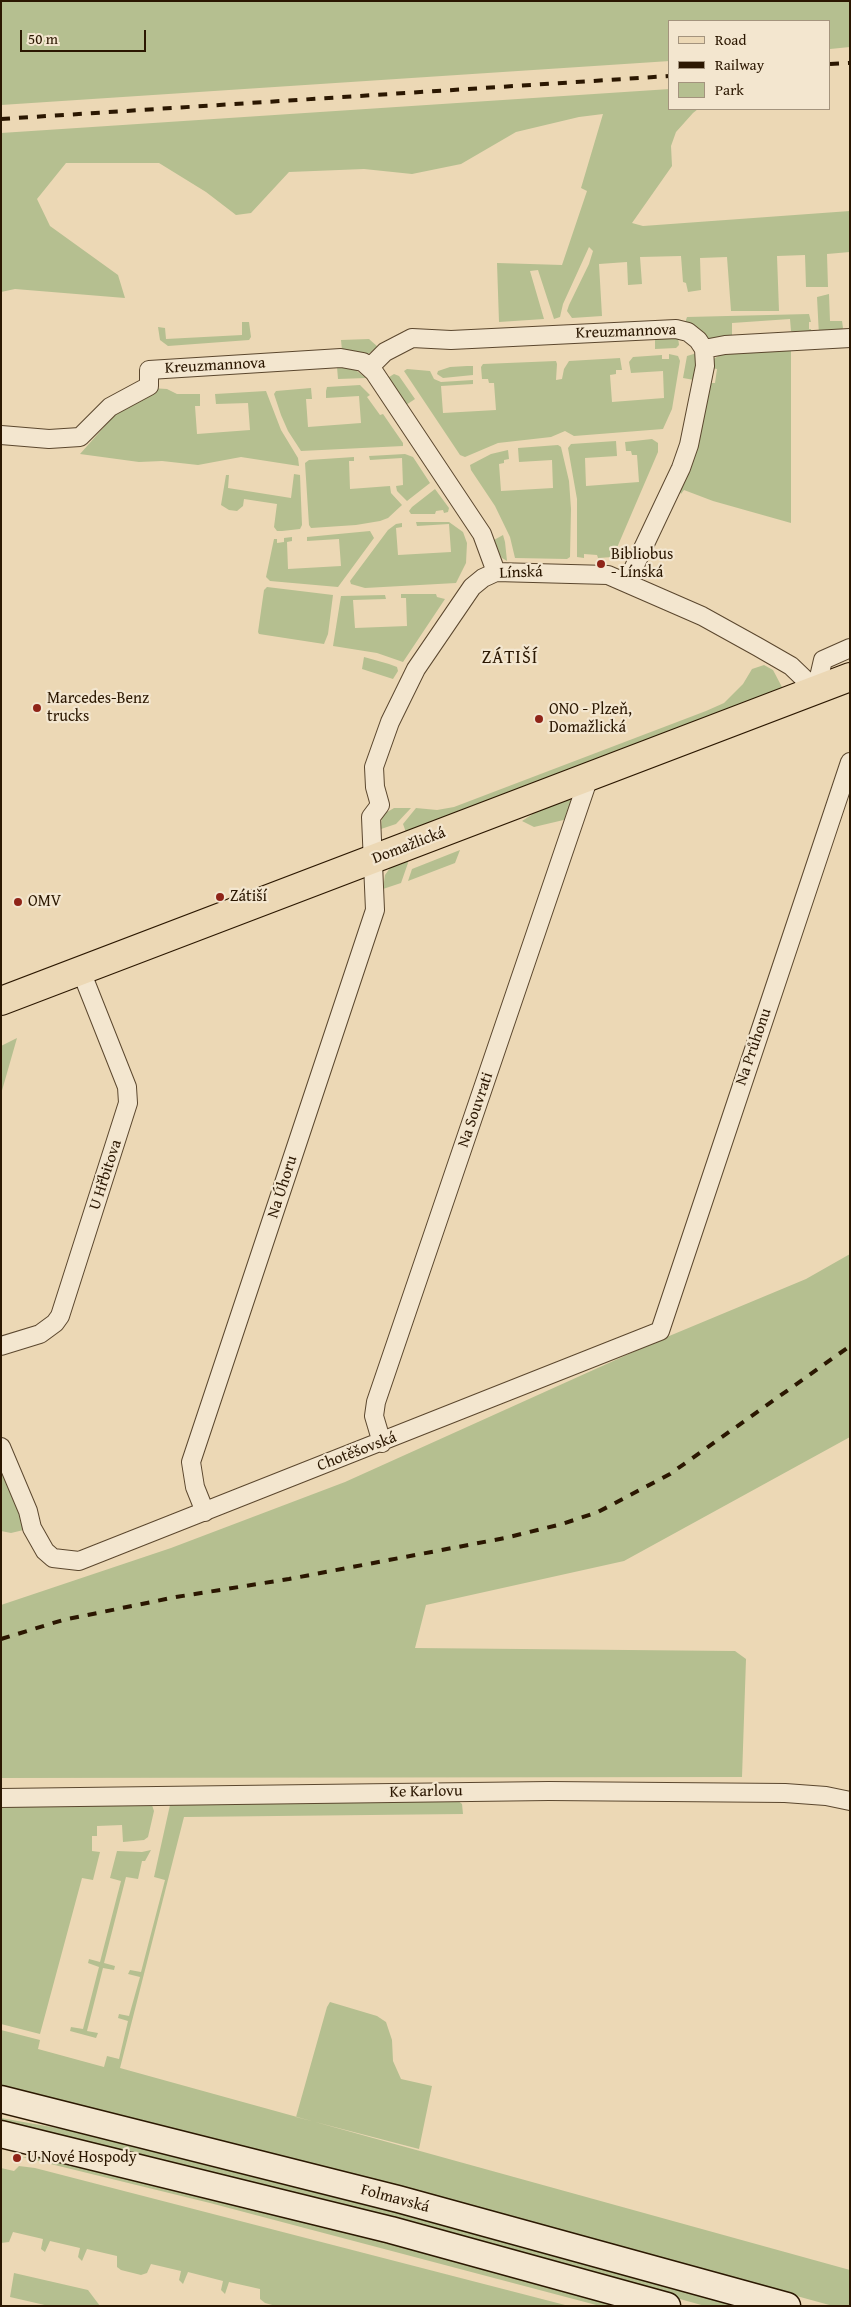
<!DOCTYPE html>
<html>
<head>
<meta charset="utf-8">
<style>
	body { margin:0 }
	#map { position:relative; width:851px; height:2307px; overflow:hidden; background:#ecd8b5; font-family:"Gentium Book Plus",serif }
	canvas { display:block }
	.frame { position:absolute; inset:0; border:2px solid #2b1701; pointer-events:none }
	.legend { position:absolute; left:668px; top:20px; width:162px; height:90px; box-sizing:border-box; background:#f3e6cf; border:1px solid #a3937d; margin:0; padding:6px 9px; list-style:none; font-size:15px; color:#2b1701 }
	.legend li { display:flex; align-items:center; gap:10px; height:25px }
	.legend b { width:25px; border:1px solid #a3937d }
	.scale { position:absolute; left:20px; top:30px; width:126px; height:22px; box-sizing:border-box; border:2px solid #2b1701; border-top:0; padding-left:6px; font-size:15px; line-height:18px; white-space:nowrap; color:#2b1701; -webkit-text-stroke:4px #f3e6cf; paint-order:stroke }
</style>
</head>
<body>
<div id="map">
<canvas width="851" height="2307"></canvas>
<div class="frame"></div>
<ul class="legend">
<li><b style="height:6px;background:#ecd8b5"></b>Road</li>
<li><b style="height:6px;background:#2b1701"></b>Railway</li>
<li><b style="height:14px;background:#b5bf90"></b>Park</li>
</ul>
<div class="scale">50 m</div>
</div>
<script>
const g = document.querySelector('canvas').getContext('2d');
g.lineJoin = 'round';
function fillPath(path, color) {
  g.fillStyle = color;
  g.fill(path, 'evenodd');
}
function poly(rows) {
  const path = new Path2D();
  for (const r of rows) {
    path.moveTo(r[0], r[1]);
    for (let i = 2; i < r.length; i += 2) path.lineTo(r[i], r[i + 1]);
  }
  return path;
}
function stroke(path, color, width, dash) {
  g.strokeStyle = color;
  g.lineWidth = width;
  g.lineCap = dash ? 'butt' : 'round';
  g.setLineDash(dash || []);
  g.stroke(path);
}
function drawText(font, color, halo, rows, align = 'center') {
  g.font = font + ' "Gentium Book Plus",serif';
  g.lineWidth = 4.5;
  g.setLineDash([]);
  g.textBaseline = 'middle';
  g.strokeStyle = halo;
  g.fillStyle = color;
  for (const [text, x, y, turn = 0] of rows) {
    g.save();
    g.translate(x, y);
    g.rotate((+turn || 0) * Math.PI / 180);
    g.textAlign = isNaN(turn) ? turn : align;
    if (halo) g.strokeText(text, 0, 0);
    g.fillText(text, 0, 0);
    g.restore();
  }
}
fillPath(poly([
	[1,1,850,1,850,47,830,49,830,21,670,21,670,61,1,105],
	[670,89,670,109,698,109,693,113,676,132,671,146,672,166,632,223,643,226,850,211,850,252,827,254,828,287,806,287,805,255,777,256,779,311,731,311,727,257,700,258,701,290,688,292,686,283,683,282,681,256,640,257,642,284,628,285,627,262,599,264,602,316,572,318,567,311,569,305,589,264,593,251,589,247,563,304,560,317,554,319,538,270,530,271,544,319,499,322,497,263,562,265,587,191,581,188,603,114,579,117,516,132,461,164,412,174,364,169,289,172,251,213,236,215,206,192,159,163,66,163,37,199,50,226,118,275,125,298,15,289,1,292,1,133],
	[829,294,830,321,842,321,843,328,841,331,819,336,817,297],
	[809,314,811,322,809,322,809,329,811,329,812,337,791,331,790,319,732,323,732,335,715,339,706,339,685,323,687,317],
	[242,322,249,322,251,337,249,340,168,346,160,340,158,327,165,328,166,339,242,335],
	[678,337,679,345,676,348,655,349,655,338],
	[369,339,378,347,368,354,342,350,341,340],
	[791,349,791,523,713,501,684,490,681,494,679,490,694,457,700,436,710,383,715,383,717,369,712,368,712,360,720,355],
	[697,353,698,360,694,380,683,378,687,356],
	[669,354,678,356,680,361,672,409,663,429,574,436,565,431,551,437,498,443,465,457,460,455,404,371,407,369,430,371,434,379,441,382,473,380,473,384,441,386,443,413,496,410,494,383,489,383,488,379,482,379,481,367,483,364,556,361,557,364,556,380,562,379,564,369,569,361,620,358,622,370,616,370,616,374,610,375,612,402,664,398,663,371,631,373,629,362,633,357,662,355,662,359,669,359],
	[467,366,473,366,473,375,443,378,437,374,438,371,450,367],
	[337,367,353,368,366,378,338,379],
	[394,374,399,376,415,399,406,405,386,379],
	[360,385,370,395,367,397,380,415,383,414,403,443,403,446,301,451,288,431,281,415,274,394,276,391,311,388,312,399,306,399,308,427,361,423,359,396,326,398,326,391,327,387],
	[151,388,167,389,177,394,200,394,200,406,195,406,197,434,250,430,248,403,216,404,215,394,266,391,281,430,298,458,299,466,241,457,198,465,162,461,139,462,80,454,119,410],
	[652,439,658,443,658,452,613,557,598,558,597,555,584,554,584,558,577,557,577,499,568,448,571,444,616,441,617,456,585,458,586,486,639,482,637,455,632,455,631,451,626,451,625,442],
	[558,445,561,447,569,481,571,509,570,557,567,559,515,558,510,537,495,506,471,470,470,465,491,454,508,450,509,459,504,460,504,463,499,464,501,491,553,488,552,460,519,462,518,448],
	[405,454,413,457,430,483,407,501,397,491,396,486,403,485,402,458,370,460,369,456],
	[354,457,354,461,349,461,350,489,390,486,391,493,402,505,388,518,380,521,356,525,311,528,309,525,305,463,309,460],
	[294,474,300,475,302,525,300,529,282,531,277,531,274,527,277,504,244,499,243,506,237,511,229,510,221,505,226,475,229,475,228,488,291,498],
	[435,489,449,508,448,512,444,513,443,510,436,511,435,514,411,514,409,511,412,507],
	[416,522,449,522,463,532,467,543,466,563,456,583,365,588,351,584,350,581,388,530,396,524,402,523,402,527,396,528,398,555,451,552,449,524,417,526],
	[370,531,374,538,338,587,270,581,266,577,274,539,277,539,277,543,284,542,284,538,292,537,292,541,287,542,288,569,341,566,339,539,307,541,307,537],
	[503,535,505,542,507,561,502,558,493,543,494,540],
	[267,587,333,595,328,634,324,644,259,634,258,632,264,590],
	[401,594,436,594,437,597,445,599,403,662,377,653,333,646,341,596,385,595,386,599,353,600,355,628,407,626,406,598,401,598],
	[364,657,389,664,397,667,398,671,393,679,362,669],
	[764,665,773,670,783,689,407,835,403,824,416,808,437,810,454,807,706,711,724,703,743,684,752,669],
	[568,798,574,803,572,818,534,827,522,821,556,799],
	[394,808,411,808,396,824,381,829,382,815],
	[460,850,455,863,408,881,412,869],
	[407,857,408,863,401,883,383,889,385,875,390,868],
	[17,1038,1,1094,1,1046],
	[850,1254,850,1437,624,1561,426,1605,415,1648,735,1651,746,1659,742,1777,1,1778,1,1605,171,1548,345,1482,662,1339,806,1279],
	[1,1447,32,1528,11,1533,1,1531],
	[455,1798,462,1804,463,1814,184,1817,120,2068,850,2270,850,2306,833,2306,550,2228,1,2087,1,2030,40,2040,38,2049,104,2067,107,2056,119,2059,128,2021,118,2018,119,2014,129,2016,140,1977,128,1974,130,1970,141,1972,165,1880,154,1877,170,1805,177,1802],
	[144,1802,152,1805,154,1811,148,1837,144,1840,123,1842,122,1825,97,1826,97,1836,92,1836,92,1851,100,1852,93,1880,82,1878,40,2034,1,2024,1,1805],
	[151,1850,145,1861,142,1861,138,1879,126,1877,104,1963,115,1966,114,1970,103,1968,87,2031,98,2033,96,2038,70,2031,71,2027,83,2029,99,1967,88,1963,89,1959,100,1962,121,1881,110,1878,117,1851,142,1852],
	[330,2002,377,2016,386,2022,392,2040,393,2061,401,2079,432,2086,419,2149,296,2117,327,2007],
	[1,2118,125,2140,752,2306,705,2306,485,2245,1,2123],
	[22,2157,57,2158,387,2240,628,2306,600,2306,210,2203],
	[19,2166,35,2168,569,2306,276,2306,265,2303,260,2299,260,2289,229,2282,225,2294,221,2290,223,2281,188,2272,183,2284,179,2280,181,2271,151,2264,147,2273,141,2275,121,2270,117,2267,117,2256,87,2249,82,2261,78,2257,80,2248,50,2241,45,2252,41,2249,43,2239,13,2232,9,2242,1,2243,1,2168,14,2171],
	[14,2273,88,2290,100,2306,49,2306,10,2297]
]), '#b5bf90');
const street = poly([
	[704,349,725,345,850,338],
	[370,367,385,352,412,338,451,340,676,329,688,332,698,340,704,349,705,366,689,445,681,468,627,582],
	[1,435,49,439,80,437,110,407,149,386,149,370,341,358,363,362,374,372,482,534,496,572],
	[1,1346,40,1334,55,1323,60,1316,128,1103,127,1087,81,971],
	[382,1443,374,1416,376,1402,589,777],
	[1,1447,28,1511,32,1528,45,1551,53,1558,79,1561,660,1331,850,762],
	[205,1512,195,1487,191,1462,375,910,371,817,380,805,375,787,374,767,390,722,416,669,472,587,483,578,496,572,608,575,702,616,758,647,791,666,816,690,823,660,850,648],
	[1,1798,549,1791,785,1793,826,1796,850,1801]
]);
const secondary = poly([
	[1,2099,398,2199,787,2306],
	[1,2134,391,2230,667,2306]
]);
const primary = poly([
	[1,1001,850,677]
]);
stroke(street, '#5b472e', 20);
stroke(secondary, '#2b1701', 29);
stroke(primary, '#2b1701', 30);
stroke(street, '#f3e6cf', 18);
stroke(secondary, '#f3e6cf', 26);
stroke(primary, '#ecd8b5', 28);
stroke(poly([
	[830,64,850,63],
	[1,119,670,76],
	[1,1639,63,1620,176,1597,289,1579,505,1538,562,1524,598,1512,670,1474,850,1346]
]), '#2b1701', 4, [9, 9]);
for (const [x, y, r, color] of [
	[601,564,5,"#8f2418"],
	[37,708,5,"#8f2418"],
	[539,719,5,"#8f2418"],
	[220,897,5,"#8f2418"],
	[18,902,5,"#8f2418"],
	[17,2158,5,"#8f2418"]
]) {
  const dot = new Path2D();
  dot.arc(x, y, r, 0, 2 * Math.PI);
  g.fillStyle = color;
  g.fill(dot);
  stroke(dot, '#f3e6cf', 2);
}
drawText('16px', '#2b1701', '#f3e6cf', [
	["Kreuzmannova",626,332,-2],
	["Kreuzmannova",215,366,-3],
	["Línská",521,573,-2],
	["Domažlická",409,846,-21],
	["Na Průhonu",754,1047,-71],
	["Na Souvrati",476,1110,-71],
	["U Hřbitova",106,1175,-72],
	["Na Úhoru",283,1187,-72],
	["Chotěšovská",357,1452,-21],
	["Ke Karlovu",426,1792,-1],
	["Folmavská",395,2199,15]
]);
drawText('16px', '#2b1701', '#f3e6cf', [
	["Bibliobus",611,555],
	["- Línská",611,573],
	["Marcedes-Benz",47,699],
	["trucks",47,717],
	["ONO - Plzeň,",549,710],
	["Domažlická",549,728],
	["Zátiší",230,897],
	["OMV",28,902],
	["U Nové Hospody",27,2158]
], 'left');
g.letterSpacing = '1px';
drawText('18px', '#2b1701', '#f3e6cf', [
	["ZÁTIŠÍ",510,658]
]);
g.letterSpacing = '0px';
</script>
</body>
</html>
